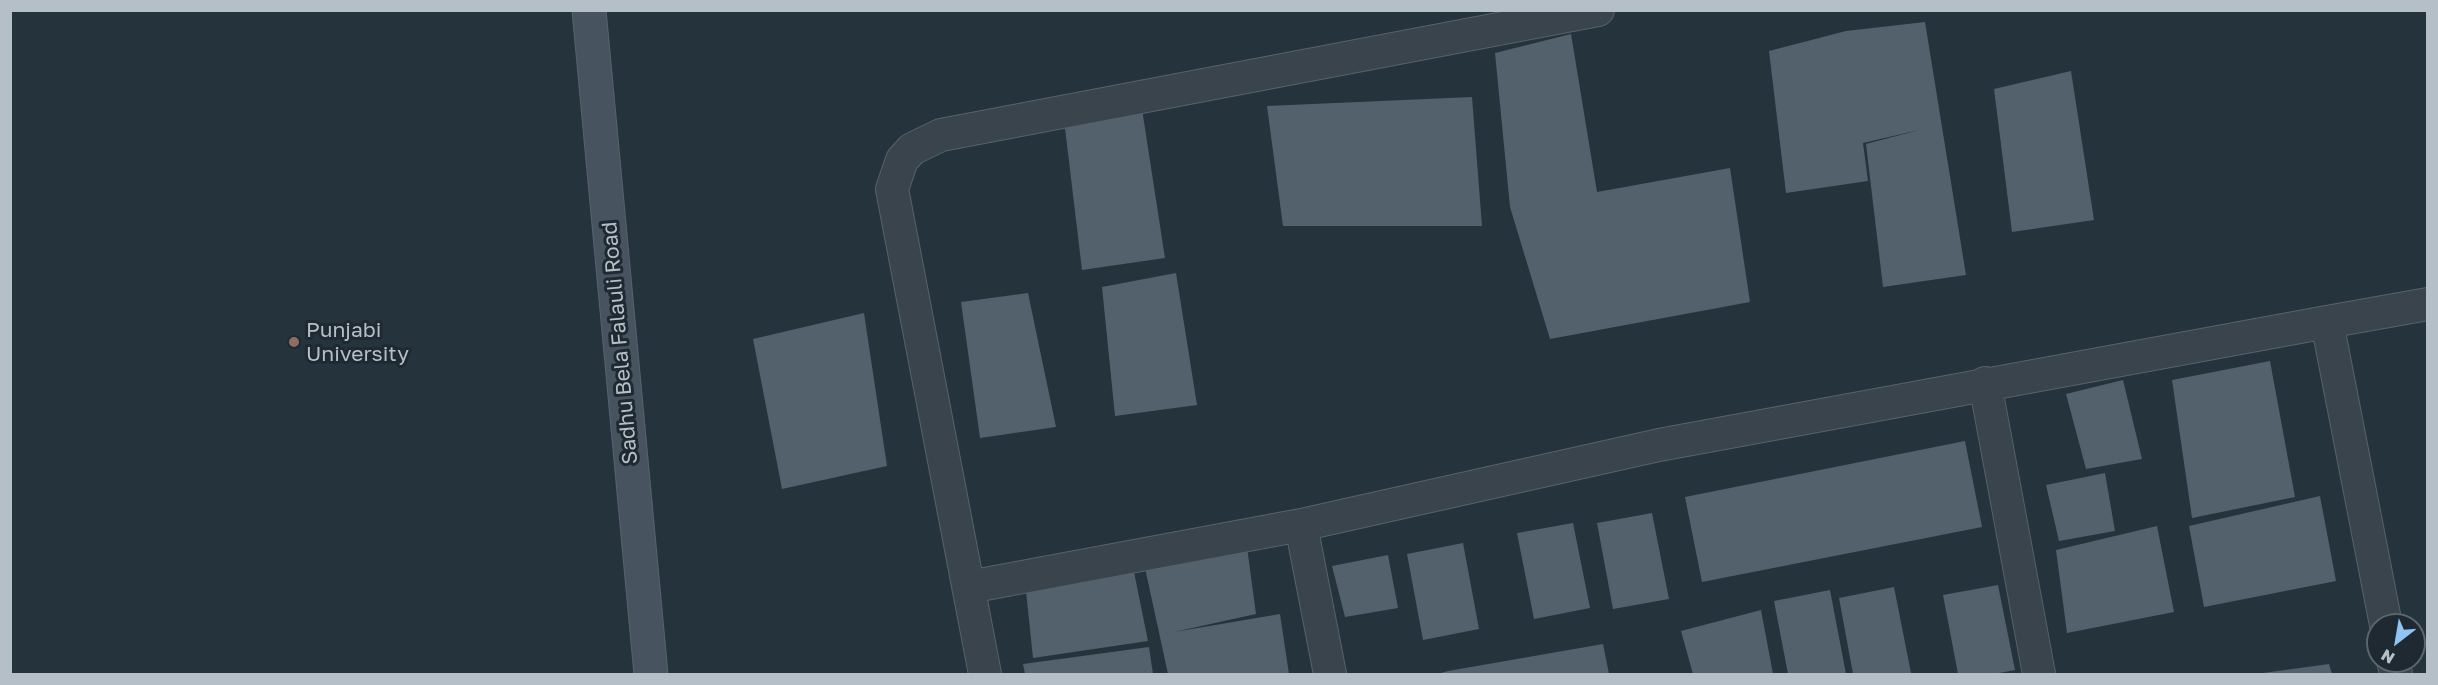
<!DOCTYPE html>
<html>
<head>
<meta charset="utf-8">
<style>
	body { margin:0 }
	#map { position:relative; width:2438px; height:685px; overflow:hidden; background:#25333d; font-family:"Golos Text",sans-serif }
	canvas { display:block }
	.frame { position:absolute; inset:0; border:12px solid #b5bfc8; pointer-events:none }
	.north { position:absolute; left:2366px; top:613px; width:60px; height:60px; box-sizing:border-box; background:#1e2932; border:2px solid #5a656e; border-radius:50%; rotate:211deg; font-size:16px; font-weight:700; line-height:24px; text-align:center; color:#b5bfc8 }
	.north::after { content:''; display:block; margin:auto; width:21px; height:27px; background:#8fc4f3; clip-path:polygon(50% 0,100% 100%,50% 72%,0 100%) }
</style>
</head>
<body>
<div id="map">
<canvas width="2438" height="685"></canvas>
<div class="frame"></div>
<div class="north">N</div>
</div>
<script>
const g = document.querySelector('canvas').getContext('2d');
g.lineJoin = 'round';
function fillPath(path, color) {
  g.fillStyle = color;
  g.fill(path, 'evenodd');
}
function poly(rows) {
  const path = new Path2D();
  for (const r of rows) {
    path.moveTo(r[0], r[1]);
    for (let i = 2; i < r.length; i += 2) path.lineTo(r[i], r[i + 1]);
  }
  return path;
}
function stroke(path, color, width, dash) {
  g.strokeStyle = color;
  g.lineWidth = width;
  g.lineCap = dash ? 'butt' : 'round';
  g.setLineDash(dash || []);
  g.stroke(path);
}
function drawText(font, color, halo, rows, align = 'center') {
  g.font = font + ' "Golos Text",sans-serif';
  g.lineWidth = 6;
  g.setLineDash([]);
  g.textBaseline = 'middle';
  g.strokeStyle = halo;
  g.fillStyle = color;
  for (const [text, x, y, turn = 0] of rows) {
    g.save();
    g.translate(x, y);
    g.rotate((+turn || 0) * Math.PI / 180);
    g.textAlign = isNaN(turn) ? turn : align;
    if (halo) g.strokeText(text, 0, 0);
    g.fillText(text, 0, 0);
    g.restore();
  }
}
fillPath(poly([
	[1925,22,1966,275,1883,287,1866,144,1919,130,1863,143,1868,181,1786,193,1769,51,1846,31],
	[1571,34,1597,192,1730,168,1750,302,1550,339,1510,207,1495,53],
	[2071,71,2094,220,2012,232,1994,89],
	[1472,97,1482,226,1283,226,1267,106],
	[1142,109,1165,258,1082,270,1065,128],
	[1176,273,1197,405,1115,416,1102,287],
	[1028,293,1056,427,980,438,961,302],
	[864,313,887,466,782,489,753,339],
	[2270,361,2295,497,2192,518,2172,380],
	[2123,380,2142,459,2086,469,2066,394],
	[1965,441,1982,527,1702,582,1685,497],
	[2105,473,2115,531,2059,541,2046,485],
	[2320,496,2336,581,2204,607,2189,526],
	[1652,513,1669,599,1613,609,1597,523],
	[1573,523,1590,608,1534,619,1517,533],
	[2157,526,2174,612,2067,633,2056,550],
	[1463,543,1479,629,1423,640,1407,554],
	[1247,547,1256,614,1174,632,1280,614,1289,674,1168,674,1145,568],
	[1388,555,1398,608,1345,617,1332,566],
	[1133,567,1148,641,1033,658,1026,591],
	[1998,585,2015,670,1994,674,1958,674,1943,595],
	[1894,587,1911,673,1853,674,1839,598],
	[1830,590,1846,674,1788,674,1774,601],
	[1761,610,1773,674,1693,674,1681,631],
	[1603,644,1609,674,1437,674,1448,671],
	[1149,647,1153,674,1025,674,1023,664],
	[2329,664,2332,674,2263,674,2263,673]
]), '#53616d');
const street = poly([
	[1985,383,2039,674],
	[969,587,1301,525],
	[2386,625,2327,322,2428,304],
	[2393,661,2396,674],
	[985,674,892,189,902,160,912,149,941,135,1598,10],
	[1330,674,1301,525,1659,445,2327,322]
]);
const secondary = poly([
	[589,10,651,674]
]);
stroke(street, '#57626b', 34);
stroke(secondary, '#57626b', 35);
stroke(street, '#39444d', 32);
stroke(secondary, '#475460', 33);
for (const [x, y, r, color] of [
	[294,342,6,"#8d6e63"]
]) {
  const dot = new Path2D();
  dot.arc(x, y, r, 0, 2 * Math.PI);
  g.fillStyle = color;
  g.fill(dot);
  stroke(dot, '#1e2932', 2);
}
drawText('21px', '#b5bfc8', '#1e2932', [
	["Punjabi",306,330],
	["University",306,354]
], 'left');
drawText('21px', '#b5bfc8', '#1e2932', [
	["Sadhu Bela Falauli Road",620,343,-95]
]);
</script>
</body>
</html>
